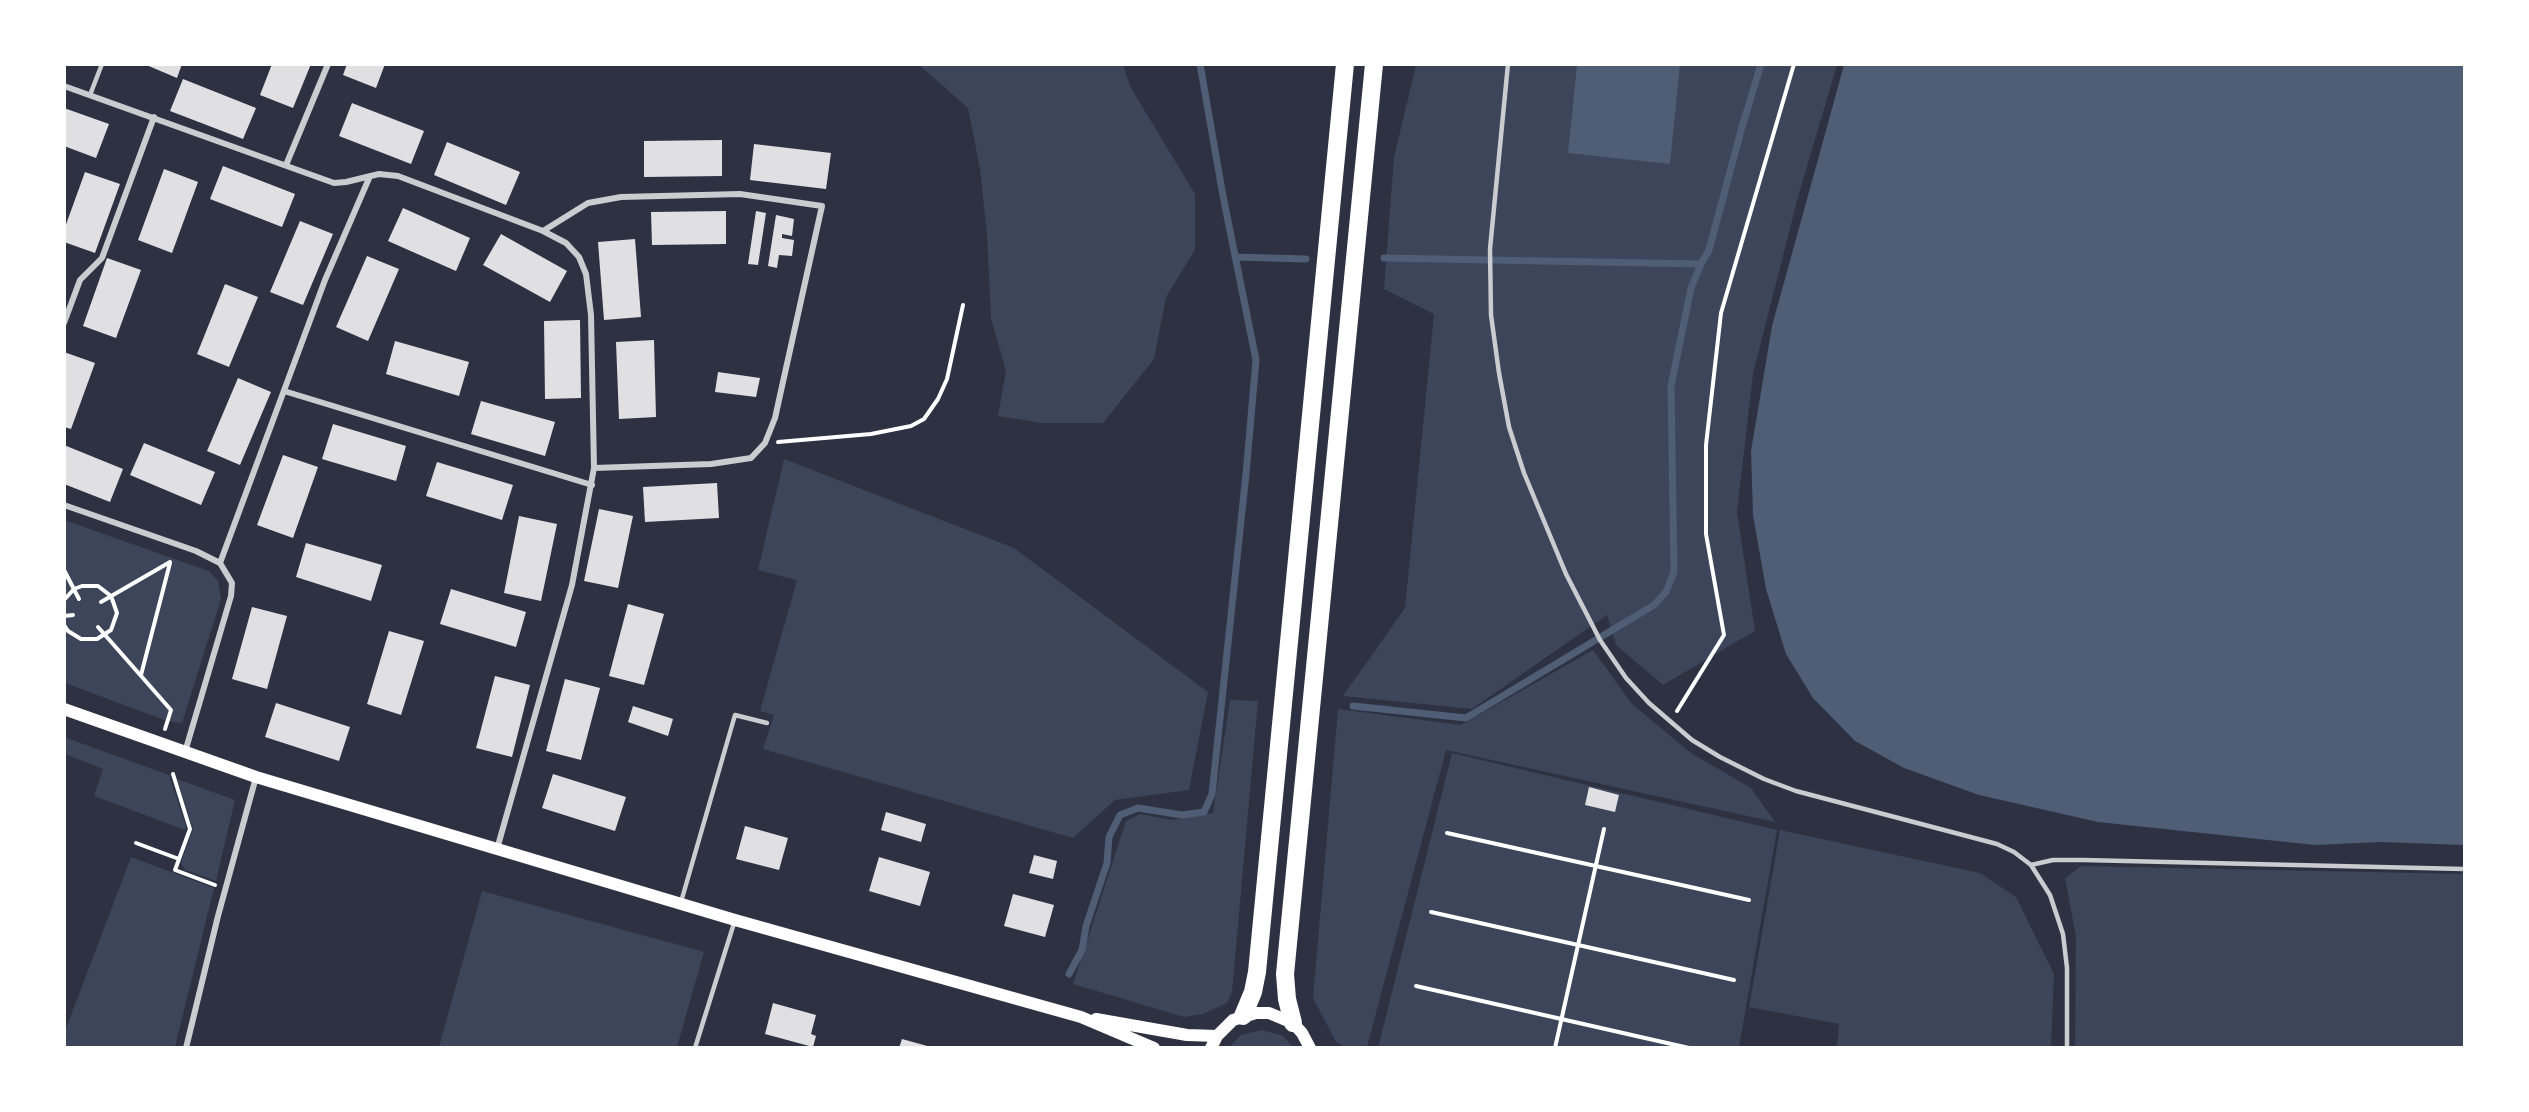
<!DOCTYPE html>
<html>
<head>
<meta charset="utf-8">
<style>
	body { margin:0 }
	#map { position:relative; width:2529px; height:1112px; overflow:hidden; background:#2d3142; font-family:Manrope,sans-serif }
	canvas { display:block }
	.frame { position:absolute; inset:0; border:66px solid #fff; pointer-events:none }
</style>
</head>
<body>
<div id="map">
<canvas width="2529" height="1112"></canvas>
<div class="frame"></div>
</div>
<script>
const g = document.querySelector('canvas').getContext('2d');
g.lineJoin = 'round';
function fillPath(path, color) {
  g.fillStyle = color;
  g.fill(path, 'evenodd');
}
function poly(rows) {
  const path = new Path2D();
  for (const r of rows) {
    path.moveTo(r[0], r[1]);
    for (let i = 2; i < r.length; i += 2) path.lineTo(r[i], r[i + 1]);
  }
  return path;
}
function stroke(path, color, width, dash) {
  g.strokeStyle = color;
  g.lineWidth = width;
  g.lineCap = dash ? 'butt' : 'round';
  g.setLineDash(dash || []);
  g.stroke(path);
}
fillPath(poly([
	[919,65,1123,65,1131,88,1195,194,1195,250,1166,297,1154,359,1103,423,1042,423,998,416,1006,371,991,318,987,235,980,169,968,108],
	[1416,65,1837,65,1798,197,1753,374,1737,512,1755,631,1663,685,1616,645,1607,615,1472,709,1343,696,1405,608,1434,314,1384,289,1394,157],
	[784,459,1014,548,1208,692,1189,790,1115,800,1073,838,763,749,774,715,760,711,797,580,758,570],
	[64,520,209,571,218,581,221,599,182,723,167,721,65,683],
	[1593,650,1632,704,1691,753,1751,788,1775,822,1446,750,1367,1047,1346,1047,1336,1042,1313,998,1338,709,1461,725],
	[1230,700,1258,701,1232,992,1227,1003,1203,1014,1184,1017,1073,984,1126,821,1140,814,1172,820,1213,813],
	[64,737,169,775,186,826,185,830,94,796,103,769,65,754],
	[1452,753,1777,830,1739,1047,1378,1048],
	[177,779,235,800,216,881,185,870,181,863,193,829],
	[1780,830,1980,873,2016,897,2054,974,2051,1047,1837,1047,1839,1024,1749,1007],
	[131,857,214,888,175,1047,65,1047,65,1031],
	[2081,866,2464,874,2464,1047,2075,1047,2076,937,2065,878],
	[482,891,704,952,677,1047,439,1047],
	[1262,1030,1283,1036,1293,1047,1229,1047,1241,1035]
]), '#3c4559');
fillPath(poly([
	[1577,65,1680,65,1670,164,1568,153],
	[1844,65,2464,65,2464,845,2381,842,2315,845,2098,822,1979,795,1904,768,1855,741,1813,698,1786,654,1766,589,1753,515,1751,451,1772,326]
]), '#4f5d75');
stroke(poly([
	[1235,257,1306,259],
	[1384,258,1701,264,1709,250,1742,127,1761,64],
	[1353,706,1466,718,1654,605,1666,592,1674,572,1671,386,1691,288,1701,264],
	[1069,974,1082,950,1086,926,1107,863,1109,837,1120,815,1138,808,1182,815,1204,812,1212,794,1246,474,1256,360,1223,196,1200,64]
]), '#4f5d75', 7);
fillPath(poly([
	[144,64,182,64,177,78],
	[272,64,311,64,293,108,260,95],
	[347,64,385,64,376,88,343,75],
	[183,79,256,108,243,139,170,111],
	[352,103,424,131,411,164,339,136],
	[64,108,109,124,96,158,64,146],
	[722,140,722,176,644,177,644,141],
	[447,142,520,172,506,205,434,175],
	[754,144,831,153,826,189,750,180],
	[223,166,295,194,282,227,210,199],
	[164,169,198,182,172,253,138,240],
	[85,172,120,184,95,253,64,242,64,230],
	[403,208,470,238,456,271,388,241],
	[726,211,726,244,652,245,651,212],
	[756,211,766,213,758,265,748,264],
	[776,215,794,219,792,236,782,234,782,238,794,240,792,256,779,255,777,268,768,266],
	[300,221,333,234,303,305,270,292],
	[501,234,567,271,550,302,483,265],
	[635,239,641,317,604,320,598,242],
	[367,256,399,269,368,341,336,327],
	[107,258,141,270,116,338,83,326],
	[225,284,258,297,229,367,197,354],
	[580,320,581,398,545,399,544,321],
	[654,340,656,417,619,419,616,342],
	[395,341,469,362,459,396,386,374],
	[64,352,95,363,71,429,64,427],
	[718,372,760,378,756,397,715,392],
	[238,378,271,392,240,465,207,451],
	[481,401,555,422,545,456,471,434],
	[333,424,406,446,396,481,322,459],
	[144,443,215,472,201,505,130,475],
	[64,445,123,469,110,502,64,484],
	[283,455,318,467,293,538,257,525],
	[437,462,513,485,502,520,426,496],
	[717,483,719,518,645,522,643,487],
	[599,509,633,516,618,588,584,581],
	[519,516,557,524,541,601,504,593],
	[306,543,382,565,371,601,296,577],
	[451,589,526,612,516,647,440,624],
	[628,604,664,614,644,685,609,676],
	[252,607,287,616,267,689,232,679],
	[389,631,424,641,401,715,367,704],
	[495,676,530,685,512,757,476,748],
	[565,679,600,688,581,760,546,751],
	[276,703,350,727,339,761,265,737],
	[633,706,673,719,668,736,628,722],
	[553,774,626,797,615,831,542,808],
	[1589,787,1619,795,1615,812,1585,805],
	[886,812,926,824,921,842,881,830],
	[745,826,788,838,779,870,736,859],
	[1034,855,1057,861,1053,879,1029,873],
	[879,857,930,872,920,906,869,891],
	[1013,894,1054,905,1045,937,1004,926],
	[773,1003,816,1015,811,1034,816,1036,813,1047,765,1034],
	[902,1039,931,1047,931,1048,899,1048]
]), '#e0e0e3');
stroke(poly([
	[778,442,871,434,911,426,924,419,938,399,947,379,963,305],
	[64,570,79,599],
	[64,600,74,589,82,586,98,586,111,596,117,613,111,630,97,639,81,639,68,631,64,625],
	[101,602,170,562],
	[64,616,73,615],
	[98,627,171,710,165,729],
	[141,675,170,563],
	[1677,711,1724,635,1706,534,1706,445,1721,313,1794,64],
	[173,774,190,829,179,859],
	[1447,833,1749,900],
	[136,843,179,859,175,870,215,885],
	[1431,912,1734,980],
	[1416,986,1689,1048],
	[1555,1048,1604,829]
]), '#fff', 4);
stroke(poly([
	[1508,64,1490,249,1491,315,1499,373,1509,427,1524,473,1566,574,1600,640,1626,678,1649,703,1692,740,1720,757,1764,779,1796,791,1997,844,2014,852,2031,865,2050,895,2063,934,2067,968,2067,1048],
	[90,95,102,64],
	[2031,865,2053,860,2083,860,2464,869],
	[681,902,735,715,767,723],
	[695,1048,735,920]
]), '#caccd0', 4.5);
stroke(poly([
	[64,86,334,183,346,182,379,174,398,176,543,231,566,243,579,257,586,274,591,315,594,468,572,585,497,849],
	[286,165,328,64],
	[543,231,588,203,621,197,740,194,822,206,775,418,765,443,751,458,711,464,594,468],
	[64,323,80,280,102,258,154,117],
	[284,391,592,485],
	[64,505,196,551,220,563],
	[185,752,231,596,232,583,220,563,325,280,370,176],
	[186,1048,218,916,256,777]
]), '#caccd0', 6);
stroke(poly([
	[64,709,256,777,735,920,1081,1017,1154,1048],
	[1096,1019,1187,1035,1217,1036],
	[1211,1048,1217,1036,1233,1020,1256,1013,1269,1013,1293,1023,1302,1033,1310,1048]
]), '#fff', 12);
stroke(poly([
	[1243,1016,1253,992,1257,972,1345,64],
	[1293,1023,1287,999,1285,974,1374,64]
]), '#fff', 18);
</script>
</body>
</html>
